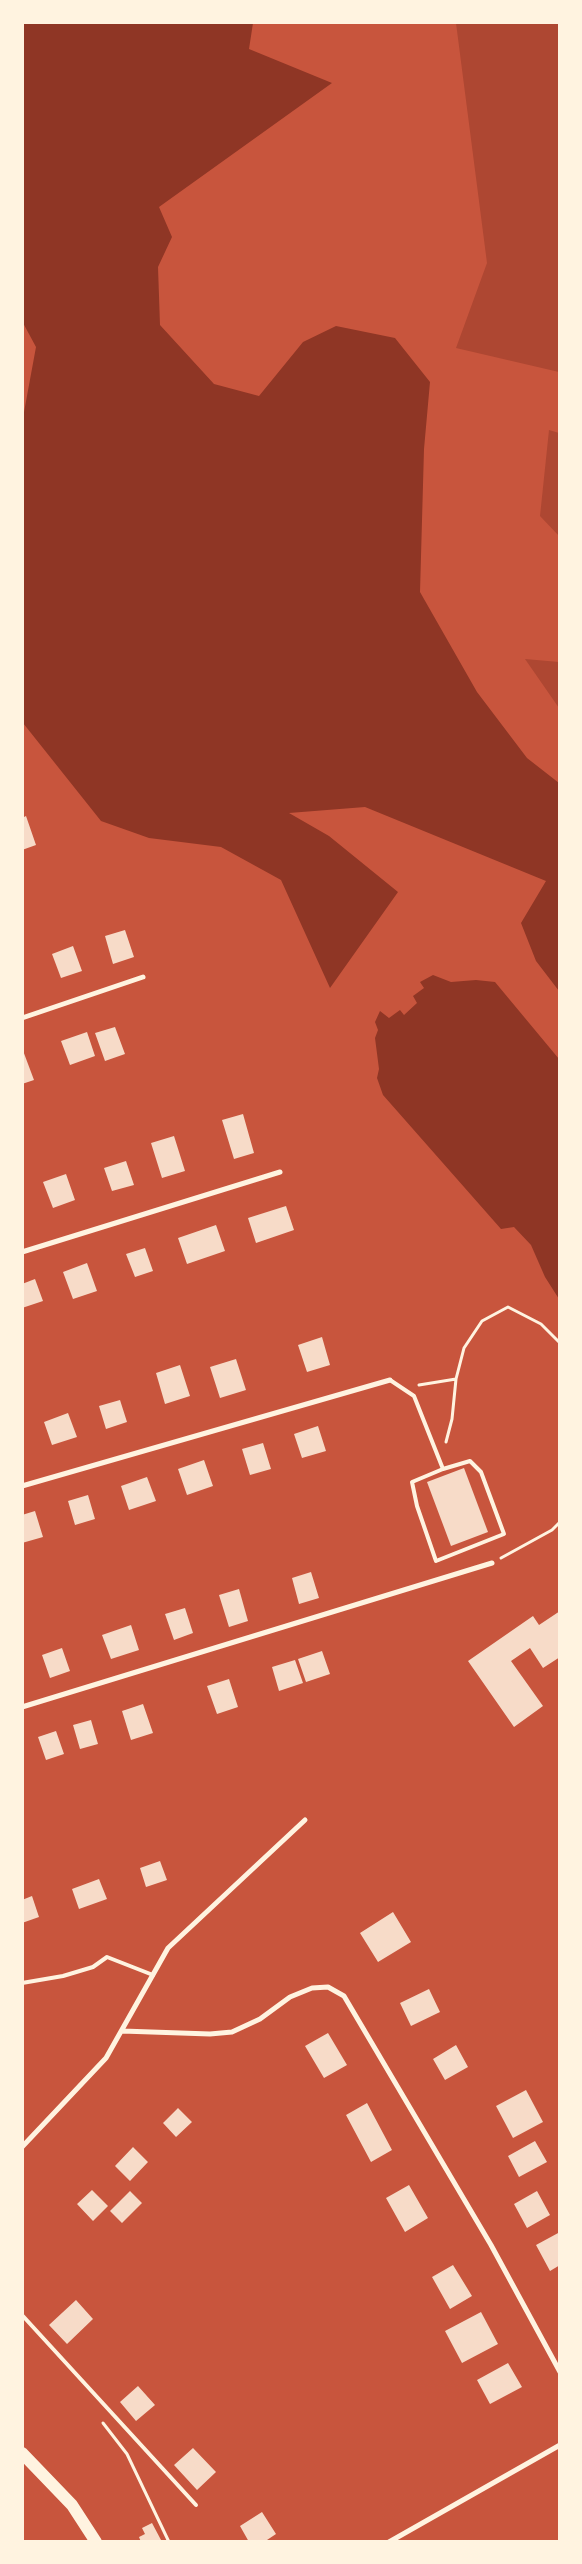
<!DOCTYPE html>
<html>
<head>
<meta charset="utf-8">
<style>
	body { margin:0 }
	#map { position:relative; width:582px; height:2564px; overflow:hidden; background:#c8553d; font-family:Inter,sans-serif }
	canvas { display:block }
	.frame { position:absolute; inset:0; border:24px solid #fff3e0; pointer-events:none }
</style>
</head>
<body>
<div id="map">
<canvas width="582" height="2564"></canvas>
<div class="frame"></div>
</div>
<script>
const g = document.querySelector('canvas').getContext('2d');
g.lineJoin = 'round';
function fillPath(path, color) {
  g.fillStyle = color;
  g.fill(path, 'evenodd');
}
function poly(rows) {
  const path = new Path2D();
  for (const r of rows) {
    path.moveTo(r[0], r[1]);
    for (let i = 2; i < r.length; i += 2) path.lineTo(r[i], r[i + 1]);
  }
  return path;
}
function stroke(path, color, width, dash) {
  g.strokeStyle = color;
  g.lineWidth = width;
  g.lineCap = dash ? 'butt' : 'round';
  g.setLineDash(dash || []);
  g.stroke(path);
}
fillPath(poly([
	[456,23,559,23,559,372,456,348,487,263],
	[549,430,559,433,559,536,540,516],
	[525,659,559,662,559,708]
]), '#ae4732');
fillPath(poly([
	[23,22,253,23,249,49,332,83,159,207,172,237,158,267,160,325,214,384,259,396,303,342,336,326,395,338,430,382,424,449,420,592,477,692,527,758,559,783,559,991,536,961,521,923,546,881,365,807,289,813,329,836,398,892,330,988,281,880,221,847,149,838,101,821,23,723,22,423,36,347,22,321],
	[433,975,451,982,476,980,495,982,559,1059,559,1299,545,1277,531,1245,514,1227,501,1229,383,1095,377,1078,379,1069,375,1038,378,1030,375,1022,380,1011,389,1018,400,1010,404,1015,417,1003,413,996,424,988,420,982]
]), '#8f3625');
fillPath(poly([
	[26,816,36,845,22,850,22,818],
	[125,930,134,957,113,964,105,936],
	[73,946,82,971,61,978,52,954],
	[115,1027,125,1054,105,1061,95,1033],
	[87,1032,95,1056,70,1065,61,1041],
	[22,1048,34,1080,22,1084],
	[243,1114,254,1153,234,1159,222,1120],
	[174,1136,185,1171,162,1178,151,1143],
	[126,1161,134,1185,112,1191,104,1168],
	[66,1174,75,1200,53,1208,43,1182],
	[286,1206,294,1230,256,1243,248,1218],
	[216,1225,225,1251,187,1264,178,1238],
	[145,1248,153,1271,135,1277,126,1254],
	[87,1263,97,1291,73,1299,63,1272],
	[35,1279,43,1301,22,1308,22,1284],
	[322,1337,330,1365,307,1372,298,1345],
	[236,1359,246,1390,220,1398,210,1367],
	[180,1365,190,1396,165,1404,156,1373],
	[120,1400,127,1422,106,1429,99,1406],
	[68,1413,77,1437,52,1445,44,1422],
	[318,1426,326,1451,302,1458,294,1434],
	[263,1443,271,1469,250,1475,242,1449],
	[204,1460,213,1486,187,1495,178,1469],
	[464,1468,488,1532,451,1546,427,1482],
	[147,1477,156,1501,129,1510,121,1486],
	[88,1495,95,1519,75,1525,68,1501],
	[35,1511,43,1537,22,1543,22,1515],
	[311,1572,319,1598,299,1604,292,1578],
	[239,1589,248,1621,229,1627,219,1595],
	[185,1608,193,1633,174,1640,165,1614],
	[560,1611,560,1657,543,1668,530,1648,511,1661,543,1706,514,1727,468,1661,533,1616,539,1625],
	[131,1625,139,1650,111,1659,102,1635],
	[62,1648,70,1671,50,1678,42,1655],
	[322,1651,330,1674,306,1682,298,1659],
	[295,1660,303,1683,279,1691,272,1667],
	[229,1679,238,1707,217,1714,207,1686],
	[143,1704,153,1733,131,1740,122,1711],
	[91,1720,98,1744,80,1749,73,1725],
	[56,1731,64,1754,46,1760,38,1737],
	[160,1861,167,1880,146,1887,140,1868],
	[99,1879,107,1899,79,1909,72,1889],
	[32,1896,39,1917,22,1923,22,1900],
	[393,1912,411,1942,378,1962,360,1933],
	[429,1989,440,2012,411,2026,400,2003],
	[328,2033,347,2065,324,2078,305,2046],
	[456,2045,468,2067,445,2080,433,2059],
	[526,2090,543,2122,513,2138,496,2106],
	[367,2103,392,2150,371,2162,346,2115],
	[178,2108,192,2122,176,2137,163,2123],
	[535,2141,547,2162,519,2177,508,2156],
	[133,2147,148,2162,130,2181,115,2166],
	[409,2185,428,2218,405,2232,386,2198],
	[92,2190,108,2206,93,2221,77,2204],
	[130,2191,142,2203,122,2223,110,2211],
	[537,2191,550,2215,527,2228,514,2204],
	[560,2232,560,2265,550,2271,536,2245],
	[453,2265,472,2296,450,2309,432,2277],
	[76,2300,93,2319,67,2344,49,2325],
	[481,2312,498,2344,462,2363,445,2331],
	[508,2363,522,2387,490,2404,477,2380],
	[138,2386,155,2405,136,2421,120,2402],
	[193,2448,216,2472,197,2490,174,2465],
	[262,2512,276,2534,264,2542,249,2542,240,2526],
	[152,2523,161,2540,141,2542,139,2537,145,2534,142,2528]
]), '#f7dbc8');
stroke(poly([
	[419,1385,456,1379],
	[446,1442,452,1419,456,1379,464,1348,482,1321,508,1307,541,1324,560,1343],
	[501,1558,552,1530,560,1522],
	[103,2423,127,2454,169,2542]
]), '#fff3e0', 3);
stroke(poly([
	[390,1380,414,1396,443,1469,470,1461,481,1472,504,1534,436,1561,417,1506,412,1482,443,1469],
	[22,1983,63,1976,93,1967,107,1957,153,1975],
	[22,2315,196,2505]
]), '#fff3e0', 4);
stroke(poly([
	[22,1018,143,977],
	[22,1252,280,1172],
	[22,1486,390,1380],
	[22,1707,492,1563],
	[122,2031,210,2034,232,2032,260,2019,290,1997,312,1988,328,1987,344,1996,491,2245,560,2372],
	[22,2147,106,2058,168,1948,305,1820],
	[389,2542,560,2445]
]), '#fff3e0', 5);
stroke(poly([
	[22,2453,72,2505,96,2542]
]), '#fff3e0', 12);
</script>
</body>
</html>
